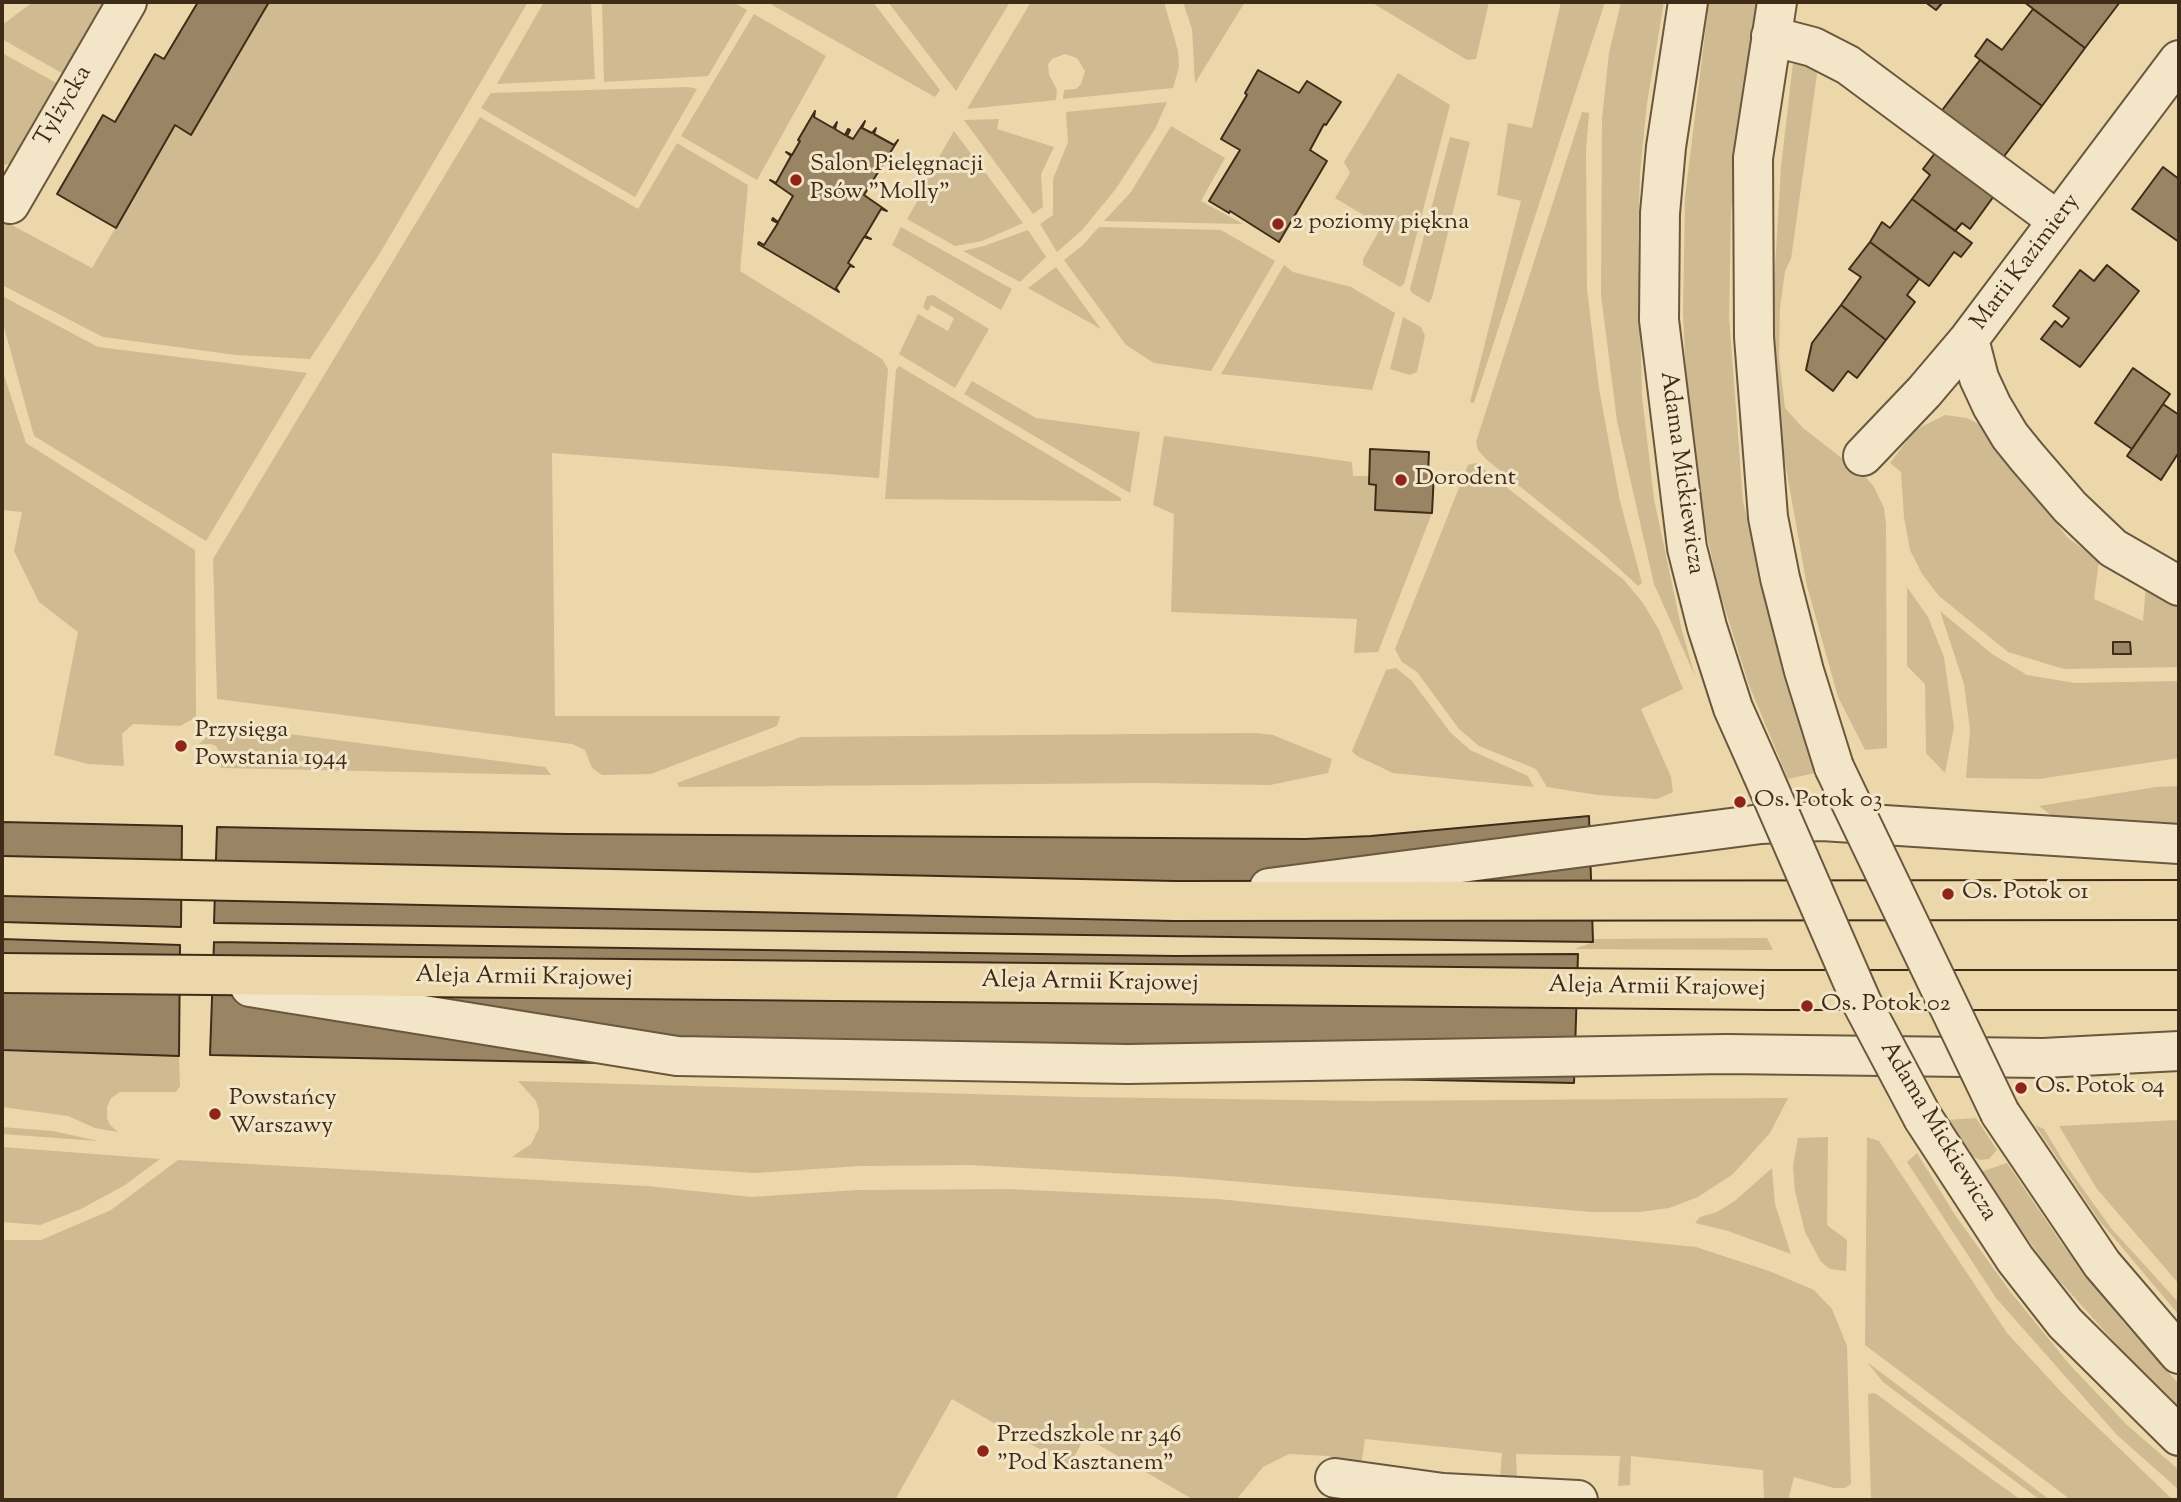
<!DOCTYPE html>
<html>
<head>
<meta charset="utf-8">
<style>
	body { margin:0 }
	#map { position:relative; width:2181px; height:1502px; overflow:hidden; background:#ecd7ab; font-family:"Sorts Mill Goudy",serif }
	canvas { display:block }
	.frame { position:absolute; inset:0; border:4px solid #3f2c18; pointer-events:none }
</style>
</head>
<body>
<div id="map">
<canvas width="2181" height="1502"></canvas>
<div class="frame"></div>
</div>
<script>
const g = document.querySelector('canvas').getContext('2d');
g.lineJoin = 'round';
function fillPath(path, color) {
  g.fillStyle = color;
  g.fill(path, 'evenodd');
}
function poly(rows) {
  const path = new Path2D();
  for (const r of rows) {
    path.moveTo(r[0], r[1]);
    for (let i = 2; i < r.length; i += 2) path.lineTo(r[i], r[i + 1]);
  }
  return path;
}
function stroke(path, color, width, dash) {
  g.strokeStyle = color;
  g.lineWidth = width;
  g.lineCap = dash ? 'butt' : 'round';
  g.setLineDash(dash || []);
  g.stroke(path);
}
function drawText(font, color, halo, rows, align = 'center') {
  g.font = font + ' "Sorts Mill Goudy",serif';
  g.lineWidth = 6;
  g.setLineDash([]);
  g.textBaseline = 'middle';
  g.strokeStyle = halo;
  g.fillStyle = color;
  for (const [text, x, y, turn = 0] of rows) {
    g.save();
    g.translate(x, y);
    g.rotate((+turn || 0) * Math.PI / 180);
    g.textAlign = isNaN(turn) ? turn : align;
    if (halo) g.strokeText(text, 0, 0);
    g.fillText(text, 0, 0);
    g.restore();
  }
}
fillPath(poly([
	[33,2,110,2,67,76,2,39,2,25],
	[269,2,528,2,380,253,310,359,236,355,103,337,2,285,2,230,6,222,92,268,175,126,192,134],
	[544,2,591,2,595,79,497,84],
	[602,2,733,2,747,10,708,76,604,82],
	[767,2,873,2,940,90,935,97],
	[888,2,1010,2,956,91],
	[1031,2,1164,2,1178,51,1179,67,1173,88,1063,99,1064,90,1076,89,1081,84,1085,71,1077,58,1065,54,1052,59,1048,64,1049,75,1057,90,1056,100,967,109],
	[1183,2,1245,2,1195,83,1192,29],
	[1371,2,1489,2,1476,59,1467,60],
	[1561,2,1605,2,1474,403,1470,402,1521,201,1497,195,1508,123,1532,128],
	[1621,2,1664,2,1647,103,1640,173,1638,240,1642,396,1654,499,1682,631,1695,676,1654,584,1617,421,1601,295,1602,119,1609,53],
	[1709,2,1760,2,1740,106,1731,213,1729,317,1743,501,1784,678,1815,773,1788,779,1749,685,1718,587,1700,502,1687,398,1683,313,1685,197],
	[754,14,826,56,757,180,681,136],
	[2,53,62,86,20,160,2,166],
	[1793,63,1808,65,1815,69,1817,74,1791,259,1785,271,1780,308,1779,357,1785,408,1803,428,1865,476,1874,487,1884,508,1886,525,1887,748,1865,750,1838,697,1807,586,1784,457,1774,334,1774,284,1781,167],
	[1398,73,1450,105,1404,284,1400,287,1363,265,1363,259,1382,226,1335,198,1350,173,1344,162],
	[688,87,697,89,635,197,481,108,491,93],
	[1167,102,1155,129,1115,190,1082,230,1057,252,1040,224,1053,215,1053,179,1068,142,1066,112],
	[1582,112,1589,113,1586,150,1587,289,1599,389,1620,501,1642,583,1638,586,1599,550,1487,460,1478,450,1476,442],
	[480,117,638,209,677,143,748,185,740,271,882,359,888,369,879,478,552,453,555,716,780,716,777,726,651,774,602,775,592,768,585,750,572,744,217,699,213,559],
	[999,119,997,129,1054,147,1041,174,1043,207,1033,214,964,120],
	[1171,126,1225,158,1201,201,1243,224,1104,221,1131,192],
	[954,131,1023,223,982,241,955,246,907,219,922,193,920,190],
	[1450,137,1470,142,1432,298,1429,303,1412,293,1410,289],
	[901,227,1012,289,1001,310,892,245],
	[1099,227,1221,230,1275,261,1211,371,1154,363,1126,345,1064,260,1083,245],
	[1028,230,1046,257,1020,282,963,251,984,246],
	[1284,265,1293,272,1351,287,1395,313,1372,390,1221,374],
	[1056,267,1101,329,1028,288],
	[933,295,989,329,955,388,899,354,918,314,948,331,954,318,931,305,928,311,923,307,927,296],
	[2,296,98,347,307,373,206,541,34,436,2,320],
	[1403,317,1421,327,1425,336,1417,372,1410,375,1390,369],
	[899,366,1121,498,1121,501,885,499,896,370],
	[2,369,26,443,195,550,196,717,180,726,133,724,122,734,124,766,88,764,54,755,78,632,39,602,14,551,22,512,2,510],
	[972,381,1036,418,1140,432,1130,493,964,394],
	[1945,415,1967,418,1982,426,2067,537,2099,561,2094,599,2143,621,2146,585,2179,603,2179,667,2064,669,2008,652,1939,596,1922,574,1910,550,1904,517,1901,472,1890,463,1915,430],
	[1164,436,1352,462,1353,476,1369,476,1369,484,1376,485,1375,510,1432,513,1378,652,1354,653,1357,619,1171,612,1174,514,1153,505],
	[1476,463,1624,580,1643,603,1659,630,1683,689,1641,709,1671,777,1673,792,1657,799,1598,795,1547,787,1536,769,1479,746,1459,729,1417,672,1402,662,1395,649,1468,465],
	[1907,587,1928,617,1944,657,1954,727,1945,773,1926,753,1925,684,1907,666],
	[1940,611,1992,654,2027,675,2075,683,2179,681,2179,758,2039,779,1966,778,1970,730,1964,684],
	[1396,668,1412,681,1450,732,1470,750,1528,776,1534,787,1393,773,1357,756,1352,751,1386,670],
	[219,725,545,767,551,775,221,768,221,755,216,746,211,744,199,744],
	[1256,733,1273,735,1332,759,1328,773,1270,785,1146,783,679,787,677,783,801,737],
	[2179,786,2179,824,2051,815,2039,806,2156,787],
	[1767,938,1773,950,1575,949,1593,942,1593,939],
	[2,1051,179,1056,180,1086,176,1092,120,1092,111,1098,107,1107,107,1118,110,1125,118,1132,95,1128,68,1116,2,1107],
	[518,1081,1077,1097,1368,1101,1788,1098,1770,1133,1733,1174,1698,1197,1669,1208,1640,1212,1592,1212,1184,1177,969,1165,861,1166,755,1173,512,1157,531,1144,539,1128,539,1111,536,1101],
	[1976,1118,1997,1150,1989,1159,1980,1160,1968,1154,1946,1120],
	[2179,1120,2179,1284,2097,1189,2059,1126],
	[2035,1125,2044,1129,2065,1164,2111,1228,2179,1303,2179,1315,2098,1219],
	[2,1127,53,1131,98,1141,2,1134],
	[1828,1137,1827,1225,1847,1240,1846,1271,1830,1269,1821,1262,1805,1232,1795,1191,1793,1166,1798,1138],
	[1867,1137,1879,1141,2007,1333,2064,1395,2173,1500,2071,1500,1865,1345],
	[2,1147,160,1159,125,1185,81,1209,40,1225,2,1222],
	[1917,1153,1955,1215,2009,1290,2069,1364,2127,1425,2179,1470,2179,1490,2117,1435,1996,1298,1907,1162],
	[178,1160,647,1186,752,1197,856,1190,1009,1189,1218,1199,1696,1247,1769,1271,1814,1290,1832,1309,1847,1346,1851,1484,1845,1488,1834,1488,1794,1477,1788,1500,1764,1500,1763,1470,1631,1456,1630,1485,1618,1486,1620,1456,1516,1454,1517,1479,1500,1478,1502,1453,1365,1439,1361,1466,1328,1456,1289,1454,1263,1467,1236,1500,1194,1500,1085,1437,1069,1466,952,1399,895,1500,2,1500,2,1240,41,1240,111,1210],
	[2007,1163,2060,1241,2123,1322,2179,1384,2179,1410,2157,1390,2049,1269,1980,1172],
	[1772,1168,1775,1204,1791,1254,1728,1231,1695,1223,1700,1217,1717,1212,1736,1200],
	[1867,1362,2050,1500,2040,1500,1883,1382],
	[1875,1393,1978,1469,2021,1500,1871,1500,1868,1394]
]), '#cfba92');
const building = poly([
	[198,2,269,2,191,135,175,125,116,228,57,194,103,115,115,122,155,54,164,59,198,2],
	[1925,2,1943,2,1936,10,1925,2],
	[2024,2,2120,2,2085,48,2024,2],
	[2033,9,2085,48,2042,106,1975,56,1987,39,2002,50,2033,9],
	[1980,60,2042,106,1999,163,1937,117,1980,60],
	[1258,70,1299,93,1307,81,1341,102,1326,125,1324,124,1310,150,1327,161,1279,242,1230,211,1229,213,1209,201,1240,150,1221,139,1247,95,1245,93,1258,70],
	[815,111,814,117,833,128,837,122,835,129,845,135,848,129,850,130,847,136,853,139,865,121,862,128,872,133,876,128,874,134,894,145,898,140,864,195,887,211,881,209,865,236,871,239,864,237,848,263,854,267,850,266,836,288,839,292,758,244,759,242,764,245,778,223,772,220,773,218,778,222,793,196,770,180,776,183,791,156,786,152,792,155,800,141,798,140,815,111],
	[1941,145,1999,189,1970,229,1962,223,1955,231,1912,199,1930,175,1923,169,1941,145],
	[2163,167,2179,179,2179,242,2132,209,2163,167],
	[1912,199,1972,243,1961,257,1954,252,1929,286,1870,242,1882,222,1890,228,1912,199],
	[1870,242,1919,279,1907,295,1915,302,1886,340,1841,305,1861,277,1849,269,1870,242],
	[2107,265,2139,291,2080,367,2041,339,2055,321,2062,327,2069,318,2053,306,2080,270,2094,281,2107,265],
	[1841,305,1886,340,1857,378,1848,371,1833,391,1806,370,1812,343,1841,305],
	[2133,368,2170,394,2132,449,2095,423,2133,368],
	[2163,404,2179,415,2179,452,2161,480,2127,456,2163,404],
	[1370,449,1429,452,1428,472,1434,473,1432,513,1375,510,1376,485,1369,484,1370,449],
	[2113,642,2130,642,2131,654,2113,654,2113,642],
	[1589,816,1593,942,214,923,217,827,568,834,1305,839,1371,836,1589,816],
	[2,822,182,826,181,927,2,922,2,822],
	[2,939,180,945,179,1056,2,1050,2,939],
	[214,942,1175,956,1578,954,1574,1083,210,1055,214,942]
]);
fillPath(building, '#998564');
stroke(building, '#3f2c18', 2);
const minor = poly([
	[1688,2,1666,147,1660,213,1659,320,1687,548,1707,627,1733,708,1762,773],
	[1777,2,1753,158,1754,337,1768,517,1780,578,1804,671,1834,767],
	[1771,36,1813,47,1848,65,2058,221],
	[2,200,10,204,127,2],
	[1969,339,1979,378,1992,406,2010,436,2027,457,2070,507,2113,548,2179,586],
	[1863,456,1924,392,1969,339,2179,60],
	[1269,888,1761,824,1822,821,2179,844],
	[250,987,677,1056,1128,1064,1726,1054,2043,1058,2179,1051],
	[2000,1113,2102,1264,2179,1354],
	[1923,1118,2015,1259,2065,1323,2179,1436],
	[1335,1478,1443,1493,1578,1500]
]);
const highway = poly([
	[2,876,1174,901,2179,900],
	[2,973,1771,990,2179,990]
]);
stroke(minor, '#6a573d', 42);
stroke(highway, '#3f2c18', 42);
stroke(minor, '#f3e5c8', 38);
stroke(highway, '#ecd7ab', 38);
const minorBridge = poly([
	[1834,767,2000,1113],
	[1762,773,1862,1003,1923,1118]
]);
stroke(minorBridge, '#6a573d', 42, []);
stroke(minorBridge, '#f3e5c8', 38);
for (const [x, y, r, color] of [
	[796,180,7,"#8f2418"],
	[1278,224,7,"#8f2418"],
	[1401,480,7,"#8f2418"],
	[181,746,7,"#8f2418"],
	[1740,802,7,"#8f2418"],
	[1948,894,7,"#8f2418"],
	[1807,1006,7,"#8f2418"],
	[2021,1088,7,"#8f2418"],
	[215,1114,7,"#8f2418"],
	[983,1451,7,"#8f2418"]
]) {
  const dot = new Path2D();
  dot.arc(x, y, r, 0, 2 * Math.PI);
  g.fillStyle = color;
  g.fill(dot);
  stroke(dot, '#f3e5c8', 2.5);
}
drawText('24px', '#3f2c18', '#f3e5c8', [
	["Tylżycka",65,107,-60],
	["Marii Kazimiery",2027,263,-53],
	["Adama Mickiewicza",1680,473,82],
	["Aleja Armii Krajowej",524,979,1],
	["Aleja Armii Krajowej",1090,984,1],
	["Aleja Armii Krajowej",1657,989,1],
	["Adama Mickiewicza",1937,1132,59]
]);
drawText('24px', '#3f2c18', '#f3e5c8', [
	["Salon Pielęgnacji",810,166],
	["Psów \"Molly\"",810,194],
	["2 poziomy piękna",1292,224],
	["Dorodent",1415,480],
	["Przysięga",195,732],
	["Powstania 1944",195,760],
	["Os. Potok 03",1754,802],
	["Os. Potok 01",1962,894],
	["Os. Potok 02",1821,1006],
	["Os. Potok 04",2035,1088],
	["Powstańcy",229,1100],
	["Warszawy",229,1128],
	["Przedszkole nr 346",997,1437],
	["\"Pod Kasztanem\"",997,1465]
], 'left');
</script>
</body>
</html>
